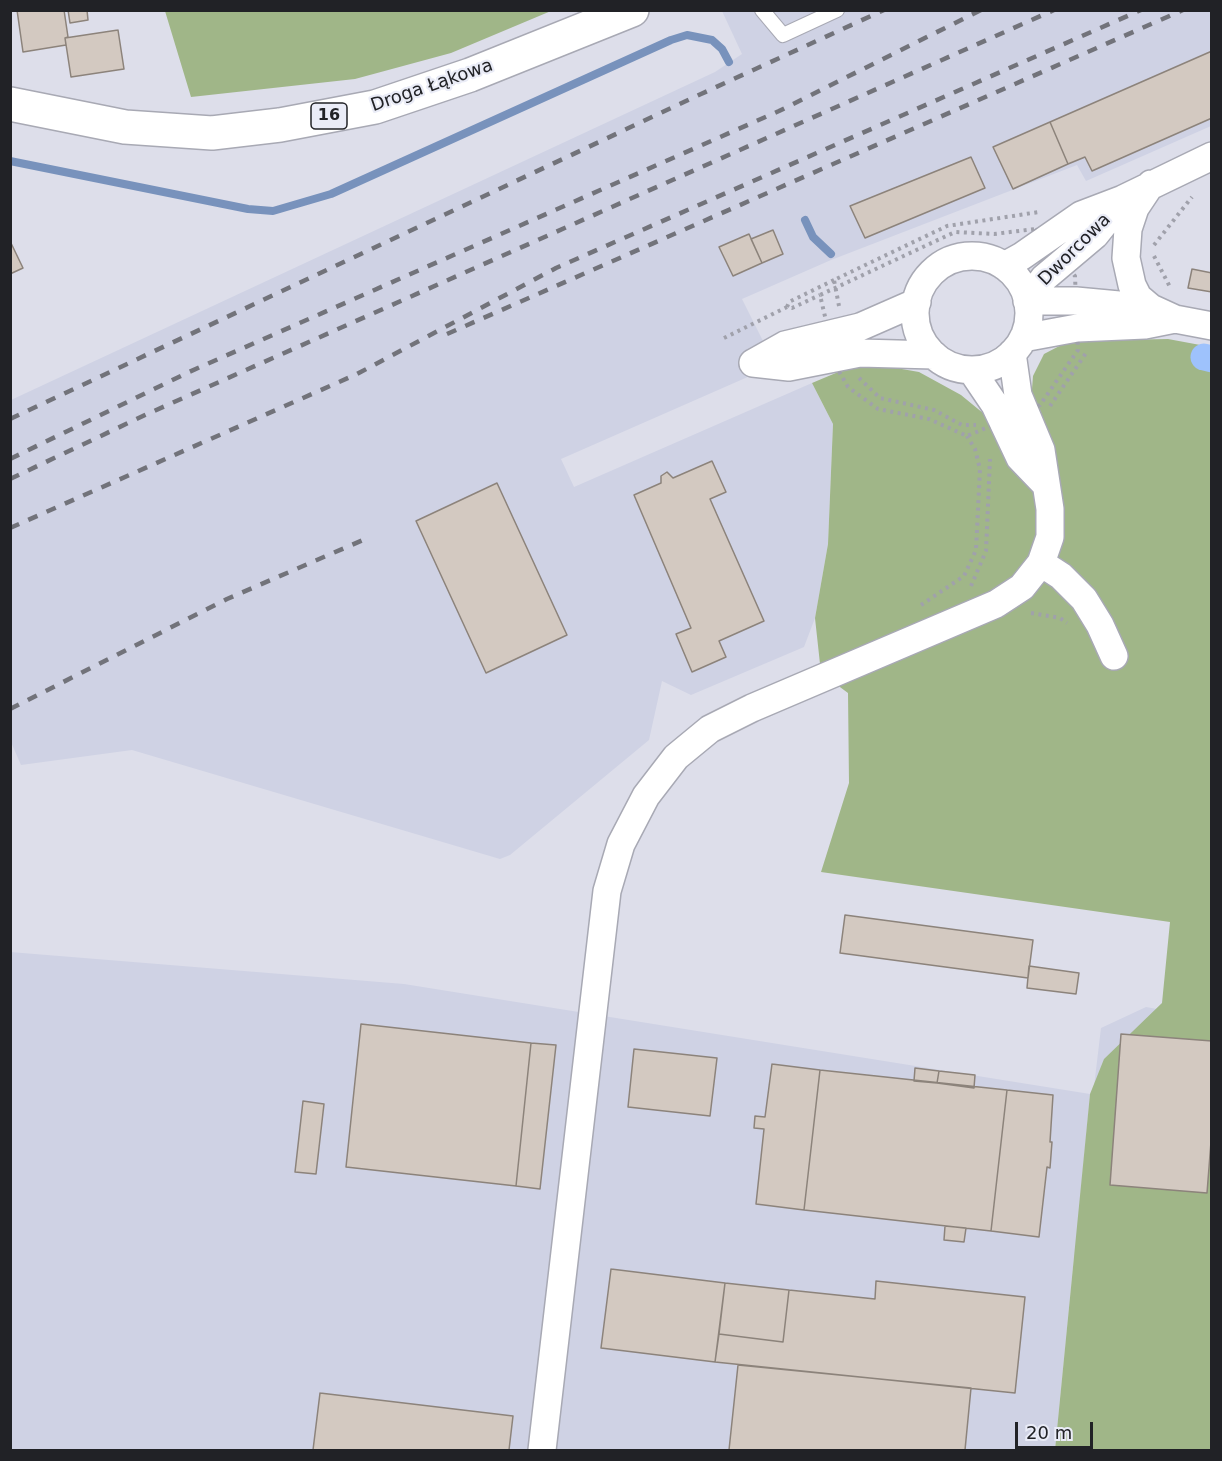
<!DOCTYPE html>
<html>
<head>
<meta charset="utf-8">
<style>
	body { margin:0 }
	#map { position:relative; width:1222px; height:1461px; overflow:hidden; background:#dddeea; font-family:"DejaVu Sans",sans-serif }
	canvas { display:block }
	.frame { position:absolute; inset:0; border:12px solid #212226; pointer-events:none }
	.scale { position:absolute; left:1015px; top:1422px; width:78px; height:27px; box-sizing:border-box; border:3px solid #212226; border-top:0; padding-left:8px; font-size:18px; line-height:21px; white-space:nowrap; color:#212226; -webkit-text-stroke:4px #eaecf7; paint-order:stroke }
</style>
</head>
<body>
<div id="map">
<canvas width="1222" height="1461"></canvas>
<div class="frame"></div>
<div class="scale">20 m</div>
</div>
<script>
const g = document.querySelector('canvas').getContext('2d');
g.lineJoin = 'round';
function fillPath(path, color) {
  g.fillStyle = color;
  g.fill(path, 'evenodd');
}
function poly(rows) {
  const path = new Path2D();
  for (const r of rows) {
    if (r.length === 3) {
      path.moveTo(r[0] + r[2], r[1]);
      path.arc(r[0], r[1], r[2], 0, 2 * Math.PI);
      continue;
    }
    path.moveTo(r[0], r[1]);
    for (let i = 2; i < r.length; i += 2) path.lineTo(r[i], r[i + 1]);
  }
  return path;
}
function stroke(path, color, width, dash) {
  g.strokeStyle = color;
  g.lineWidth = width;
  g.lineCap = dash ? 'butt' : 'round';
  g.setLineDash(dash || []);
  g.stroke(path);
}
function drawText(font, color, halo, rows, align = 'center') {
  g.font = font + ' "DejaVu Sans",sans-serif';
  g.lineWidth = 4.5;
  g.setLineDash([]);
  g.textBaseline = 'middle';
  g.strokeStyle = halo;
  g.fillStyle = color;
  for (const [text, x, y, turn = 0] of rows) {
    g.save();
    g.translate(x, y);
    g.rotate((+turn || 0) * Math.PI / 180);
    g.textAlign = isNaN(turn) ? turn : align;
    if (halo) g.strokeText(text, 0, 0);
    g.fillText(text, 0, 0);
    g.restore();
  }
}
fillPath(poly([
	[722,11,1211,11,1211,126,1086,181,1077,165,831,260,742,299,775,365,561,459,574,487,812,383,833,424,828,544,815,618,804,647,691,695,662,681,649,740,510,855,500,859,132,750,21,765,11,742,11,400,715,72,742,54],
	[10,952,404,984,1090,1094,1079,1212,1101,1028,1146,1007,1211,1019,1074,1257,1055,1450,11,1450]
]), '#cfd2e4');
fillPath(poly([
	[165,11,165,10,551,11,451,53,355,79,191,97],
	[1168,339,1211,347,1211,1450,1055,1450,1090,1094,1104,1059,1162,1003,1170,922,821,872,849,783,848,693,821,673,815,618,828,544,833,424,812,383,862,362,919,372,961,395,989,418,1031,402,1033,376,1044,354,1069,341]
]), '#a0b688');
stroke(poly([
	[10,161,248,209,273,211,331,194,671,40,687,35,712,40,722,49,729,62],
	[805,220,813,237,831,254]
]), '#7892bc', 8);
stroke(poly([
	[1204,357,1212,359]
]), '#9ec2fc', 27);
const building = poly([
	[17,10,64,10,68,37,65,38,66,45,23,52,17,10],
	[68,10,87,10,88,20,70,23,68,10],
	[118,30,124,69,71,77,65,38,118,30],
	[1212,51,1212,118,1092,171,1085,157,1068,164,1050,122,1212,51],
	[1050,122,1068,164,1013,189,993,147,1050,122],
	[971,157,985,188,865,238,850,206,971,157],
	[773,230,783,254,762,263,751,239,773,230],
	[749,234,762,263,733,276,719,247,749,234],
	[10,241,23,268,10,274,10,241],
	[1192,269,1212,273,1212,292,1188,288,1192,269],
	[712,461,726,492,710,499,764,621,719,641,726,657,692,672,676,634,691,628,634,495,661,483,661,476,667,472,673,478,712,461],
	[497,483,567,635,486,673,416,521,497,483],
	[845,915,1033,940,1028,978,840,953,845,915],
	[1029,966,1079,973,1076,994,1027,988,1029,966],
	[361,1024,531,1043,516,1186,346,1167,361,1024],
	[1121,1034,1212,1041,1212,1129,1207,1193,1110,1185,1121,1034],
	[531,1043,556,1045,540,1189,516,1186,531,1043],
	[634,1049,717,1058,710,1116,628,1107,634,1049],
	[772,1064,820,1070,804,1210,756,1204,764,1129,754,1128,755,1116,765,1117,772,1064],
	[915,1068,939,1071,937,1083,914,1081,915,1068],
	[820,1070,1007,1090,991,1231,804,1210,820,1070],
	[939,1071,975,1075,974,1088,937,1083,939,1071],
	[1007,1090,1053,1095,1050,1142,1052,1142,1050,1168,1047,1167,1039,1237,991,1231,1007,1090],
	[303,1101,324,1104,316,1174,295,1172,303,1101],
	[945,1226,966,1228,964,1242,944,1240,945,1226],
	[611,1269,725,1283,715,1362,601,1348,611,1269],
	[876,1281,1025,1297,1015,1393,715,1362,719,1334,783,1342,789,1290,875,1299,876,1281],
	[725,1283,789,1290,783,1342,719,1334,725,1283],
	[738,1365,971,1388,965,1450,729,1450,738,1365],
	[320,1393,513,1416,509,1450,313,1450,320,1393]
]);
fillPath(building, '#d3c9c1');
stroke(building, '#8c837b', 1.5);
const service = poly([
	[762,10,783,35,837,10]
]);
const minor = poly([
	[1151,184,1135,208,1128,229,1126,258,1132,285,1138,297,1151,308,1175,319],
	[972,313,57],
	[1004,266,1022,256,1081,215,1123,199,1212,156],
	[1027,301,1044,278,1095,235,1123,200],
	[1027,301,1076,301,1151,308],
	[1023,338,1077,328,1145,325,1175,319,1212,326],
	[753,363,789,367,860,353,934,355],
	[753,363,785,345,860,327,917,302],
	[972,371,995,405,1020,458,1044,483],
	[1041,563,1061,576,1084,599,1100,625,1114,656],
	[542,1450,607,891,621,844,646,796,676,757,710,729,752,708,996,604,1022,587,1041,563,1050,537,1050,509,1041,450,1018,395,1012,353]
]);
const primary = poly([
	[10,104,125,127,212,133,280,125,375,107,470,75,632,10]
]);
stroke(service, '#a8a9b4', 16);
stroke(minor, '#a8a9b4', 30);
stroke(primary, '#a8a9b4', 36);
stroke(poly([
	[1035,229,1075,276,1078,350,1040,405,967,436,929,419,878,409,848,387,837,368,820,295,955,232,994,234,1035,229],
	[1154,245,1192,197],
	[1154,256,1170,287],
	[839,306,834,280,947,226,1039,212],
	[787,307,789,302,834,280],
	[724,338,787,307,792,308,820,295],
	[859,378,880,398,934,410,962,425,976,425],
	[1050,406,1086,353],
	[971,586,986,551,990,459],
	[921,605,964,576,976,550,980,469,975,449,967,436],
	[1031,613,1060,618,1067,623]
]), '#a0a1ab', 4, [3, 4.5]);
stroke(service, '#fff', 14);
stroke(minor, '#fff', 27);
stroke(primary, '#fff', 33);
stroke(poly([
	[447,334,1183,10],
	[10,419,701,94,884,10],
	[10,459,189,372,779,111,981,10],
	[10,479,145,415,1054,10],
	[10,528,357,374,556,268,1141,10],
	[10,709,227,599,363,540]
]), '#72737a', 4.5, [10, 10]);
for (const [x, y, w] of [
	[329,116,36]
]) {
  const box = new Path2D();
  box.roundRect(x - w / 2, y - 13, w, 26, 4.5);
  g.fillStyle = '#eaecf7';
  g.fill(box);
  stroke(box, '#212226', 1.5);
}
drawText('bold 16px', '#212226', null, [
	["16",329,116]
]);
drawText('18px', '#212226', '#eaecf7', [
	["Droga Łąkowa",432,86,-19],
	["Dworcowa",1075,250,-45]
]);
</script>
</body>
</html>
